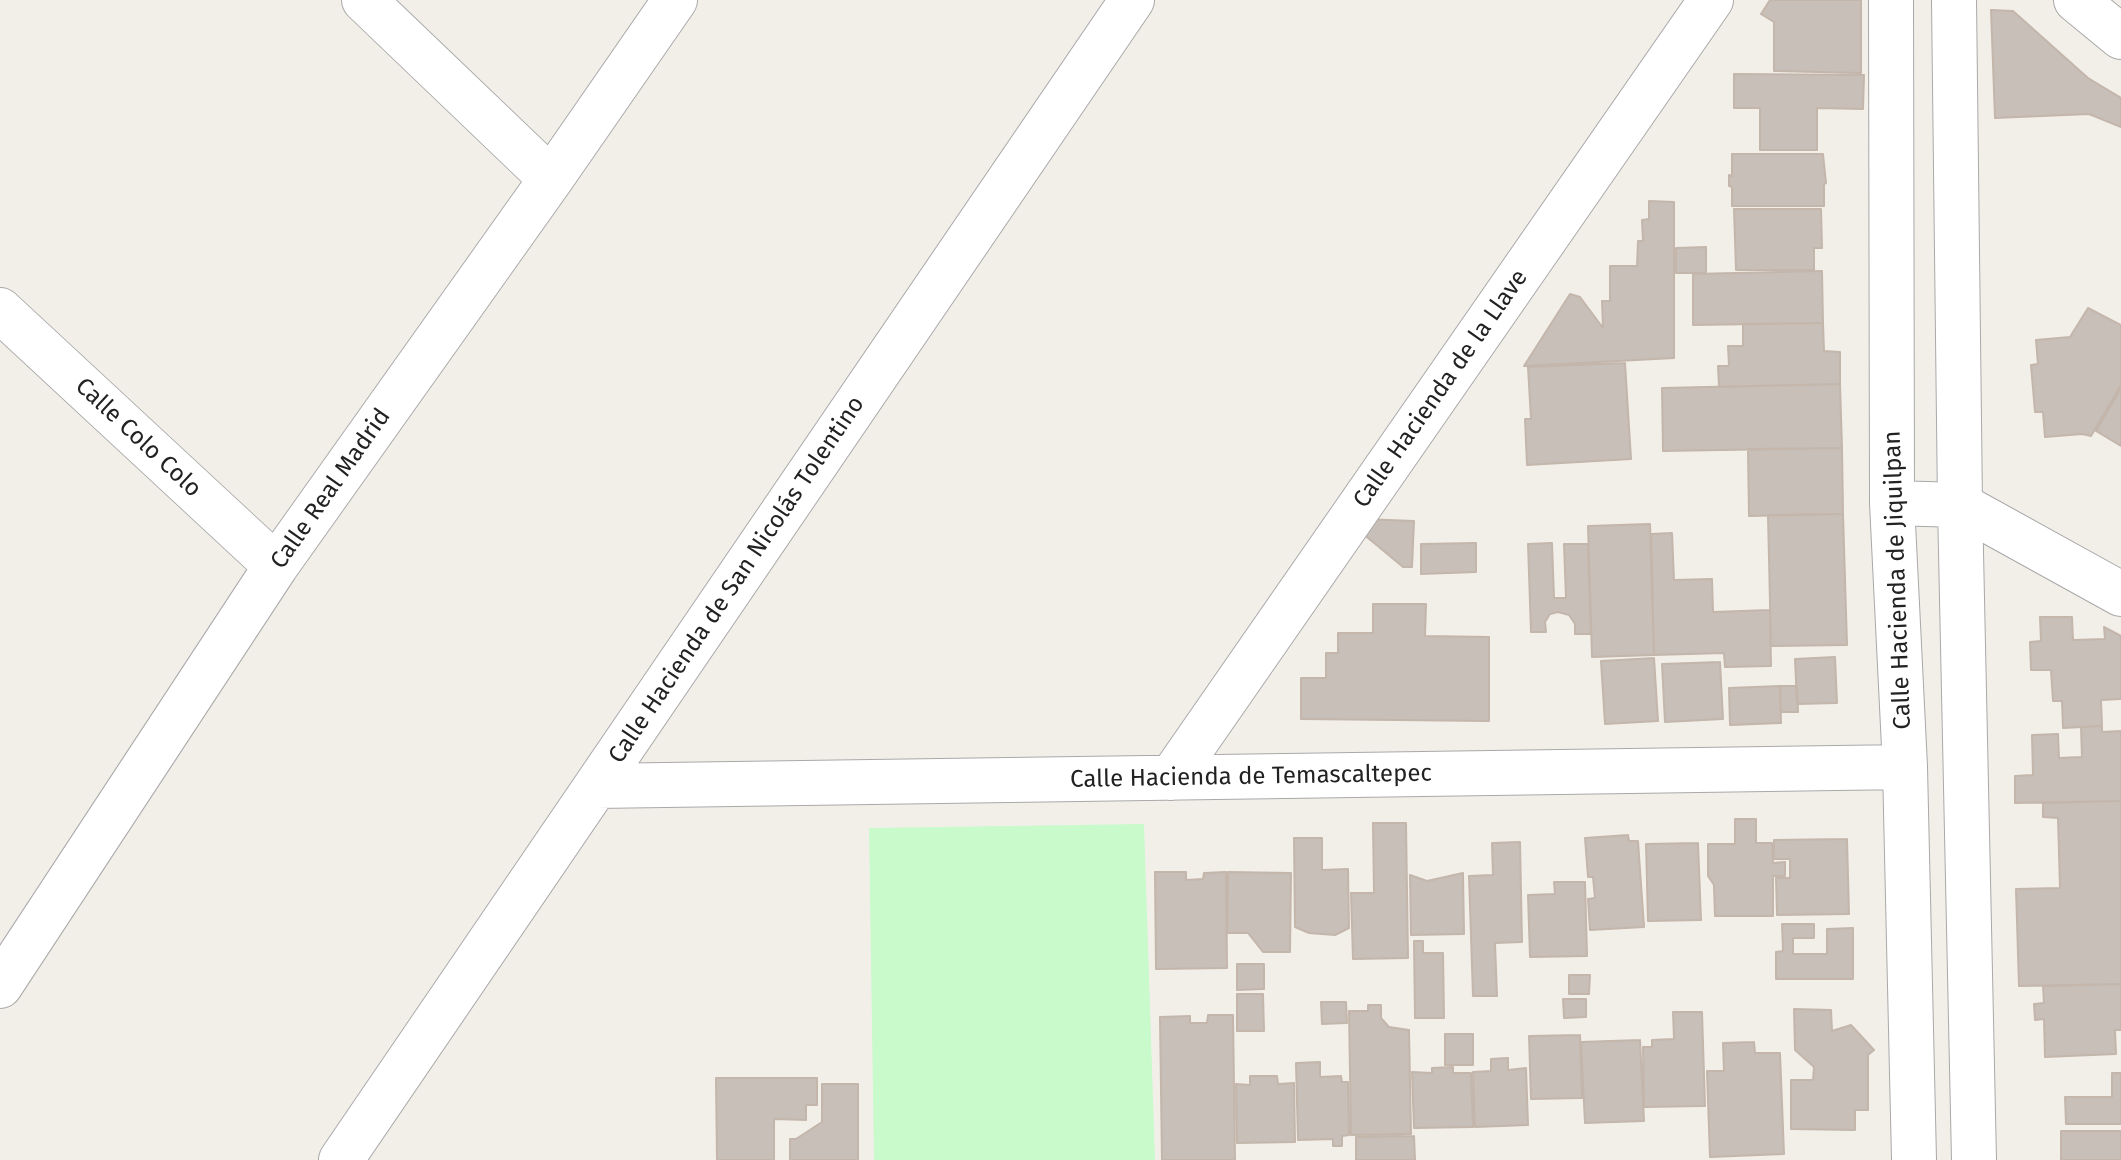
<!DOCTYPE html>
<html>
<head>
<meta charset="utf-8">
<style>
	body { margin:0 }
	canvas { display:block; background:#f2efe9 }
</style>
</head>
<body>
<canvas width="2121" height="1160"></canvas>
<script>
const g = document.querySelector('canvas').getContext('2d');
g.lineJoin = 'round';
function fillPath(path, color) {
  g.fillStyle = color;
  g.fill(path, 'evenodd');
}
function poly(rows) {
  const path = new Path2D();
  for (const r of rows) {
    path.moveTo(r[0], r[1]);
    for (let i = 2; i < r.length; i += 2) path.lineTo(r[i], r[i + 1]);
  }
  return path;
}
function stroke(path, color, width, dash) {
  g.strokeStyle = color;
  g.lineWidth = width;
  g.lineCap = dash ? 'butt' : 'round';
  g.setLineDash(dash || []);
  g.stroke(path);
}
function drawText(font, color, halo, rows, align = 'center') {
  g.font = font + ' "Fira Sans",sans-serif';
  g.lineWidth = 6;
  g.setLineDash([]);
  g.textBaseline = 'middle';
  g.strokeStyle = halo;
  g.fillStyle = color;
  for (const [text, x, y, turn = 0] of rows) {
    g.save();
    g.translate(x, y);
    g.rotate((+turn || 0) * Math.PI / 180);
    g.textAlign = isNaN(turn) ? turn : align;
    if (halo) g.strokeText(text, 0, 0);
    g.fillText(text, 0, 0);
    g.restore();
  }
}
fillPath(poly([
	[1144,824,1155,1160,874,1160,869,828]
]), '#c8facc');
const building = poly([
	[1770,0,1861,0,1861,73,1774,71,1774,22,1761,14,1770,0],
	[1991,10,2013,11,2088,78,2121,98,2121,127,2089,114,1995,118,1991,10],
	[1734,74,1864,75,1863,109,1817,108,1817,150,1760,150,1760,108,1734,108,1734,74],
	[1732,154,1823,154,1826,183,1824,184,1824,206,1732,206,1732,187,1729,186,1729,175,1732,176,1732,154],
	[1649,201,1674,202,1674,358,1524,366,1570,294,1580,297,1603,328,1602,301,1610,301,1610,266,1637,266,1638,241,1643,241,1642,220,1649,219,1649,201],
	[1734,209,1821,209,1822,248,1814,248,1814,270,1736,270,1734,209],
	[1706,247,1706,273,1676,273,1676,248,1706,247],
	[1822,271,1823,323,1693,325,1693,274,1822,271],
	[2088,308,2121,325,2121,385,2091,436,2082,434,2045,437,2043,412,2035,412,2031,365,2038,364,2036,340,2070,337,2088,308],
	[1823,323,1824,351,1840,352,1840,384,1719,387,1718,366,1729,366,1728,346,1743,346,1743,324,1823,323],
	[1625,363,1631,459,1527,465,1525,419,1531,419,1528,367,1625,363],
	[1840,384,1842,448,1663,451,1662,388,1840,384],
	[2121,388,2121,446,2096,431,2121,388],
	[1842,448,1843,514,1749,516,1748,449,1842,448],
	[1843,514,1847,645,1771,646,1768,515,1843,514],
	[1362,519,1414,521,1412,567,1403,567,1362,533,1362,519],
	[1650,524,1654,655,1592,657,1588,526,1650,524],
	[1672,533,1674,580,1712,579,1713,612,1770,610,1771,666,1725,667,1724,653,1654,655,1651,534,1672,533],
	[1476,543,1476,572,1421,574,1421,544,1476,543],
	[1552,543,1554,598,1566,598,1564,544,1588,544,1591,634,1575,634,1575,624,1569,615,1558,612,1550,614,1545,622,1546,632,1531,632,1528,544,1552,543],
	[1373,604,1426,604,1425,636,1489,637,1489,721,1301,719,1301,678,1326,678,1326,653,1338,653,1338,633,1373,633,1373,604],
	[2040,617,2072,617,2073,640,2105,639,2104,627,2121,636,2121,699,2101,700,2102,726,2063,728,2062,701,2053,701,2051,670,2031,670,2030,642,2041,641,2040,617],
	[1835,657,1837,703,1797,704,1795,659,1835,657],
	[1654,658,1658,721,1605,724,1601,661,1654,658],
	[1720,662,1723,719,1665,722,1662,664,1720,662],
	[1780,686,1781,723,1730,725,1729,688,1780,686],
	[1780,686,1797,686,1798,712,1781,712,1780,686],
	[2102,726,2102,732,2121,731,2121,801,2015,803,2015,776,2033,775,2032,735,2058,734,2059,758,2082,757,2081,727,2102,726],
	[2121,801,2121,984,2019,986,2016,889,2060,888,2058,818,2043,817,2043,803,2121,801],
	[1735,819,1756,819,1756,843,1772,843,1773,863,1785,862,1785,876,1773,876,1773,916,1715,916,1714,885,1708,876,1708,844,1735,844,1735,819],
	[1373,823,1406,823,1408,958,1353,959,1351,893,1374,893,1373,823],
	[1628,835,1629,841,1638,841,1644,927,1590,930,1588,899,1595,898,1593,877,1588,877,1585,838,1628,835],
	[1294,838,1322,838,1322,870,1348,869,1349,928,1335,935,1309,933,1295,927,1294,838],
	[1847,839,1849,914,1777,915,1776,878,1790,878,1790,859,1774,859,1774,840,1847,839],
	[1520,842,1522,942,1495,943,1497,996,1473,996,1469,876,1493,875,1492,843,1520,842],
	[1698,843,1701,920,1648,921,1646,844,1698,843],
	[1155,872,1186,872,1186,880,1203,879,1204,873,1226,872,1227,968,1156,969,1155,872],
	[1228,872,1291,873,1290,952,1263,952,1248,933,1227,933,1228,872],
	[1463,873,1464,934,1411,935,1410,875,1427,881,1463,873],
	[1554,882,1585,882,1587,956,1530,957,1528,895,1555,894,1554,882],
	[1782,924,1814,924,1814,938,1793,938,1793,954,1827,954,1827,929,1853,928,1853,979,1776,979,1776,952,1783,951,1782,924],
	[1414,941,1423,941,1423,953,1443,953,1444,1018,1415,1018,1414,941],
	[1237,964,1264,964,1264,989,1237,990,1237,964],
	[1569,975,1590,975,1589,994,1569,994,1569,975],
	[2121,984,2121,1030,2115,1030,2116,1054,2045,1057,2044,1019,2035,1020,2034,1004,2044,1003,2043,986,2121,984],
	[1237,994,1263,994,1264,1031,1237,1031,1237,994],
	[1563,999,1586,999,1586,1017,1564,1018,1563,999],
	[1321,1002,1346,1002,1347,1023,1322,1024,1321,1002],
	[1368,1005,1381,1005,1381,1018,1389,1027,1409,1030,1411,1134,1351,1135,1349,1011,1368,1011,1368,1005],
	[1794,1009,1831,1010,1832,1031,1851,1025,1874,1050,1868,1055,1868,1110,1855,1110,1855,1130,1791,1129,1791,1080,1813,1080,1814,1067,1795,1050,1794,1009],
	[1673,1012,1702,1012,1705,1106,1644,1107,1643,1047,1652,1047,1652,1040,1674,1039,1673,1012],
	[1208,1015,1233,1015,1235,1160,1162,1160,1160,1017,1190,1016,1190,1023,1207,1023,1208,1015],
	[1445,1034,1473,1034,1473,1065,1445,1065,1445,1034],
	[1580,1035,1582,1098,1531,1099,1529,1036,1580,1035],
	[1640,1040,1644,1121,1585,1123,1581,1042,1640,1040],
	[1754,1042,1755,1053,1780,1053,1784,1154,1710,1157,1707,1071,1724,1071,1723,1043,1754,1042],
	[1508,1058,1508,1070,1526,1068,1528,1125,1475,1127,1473,1072,1491,1071,1491,1059,1508,1058],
	[1320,1062,1320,1077,1341,1076,1342,1082,1348,1082,1349,1135,1342,1136,1342,1146,1333,1146,1333,1139,1298,1140,1296,1063,1320,1062],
	[1453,1067,1453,1073,1471,1073,1473,1127,1414,1128,1412,1072,1432,1073,1432,1068,1453,1067],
	[2112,1073,2121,1073,2121,1124,2066,1124,2065,1097,2112,1097,2112,1073],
	[1250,1076,1277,1076,1278,1084,1294,1083,1295,1142,1237,1143,1236,1084,1250,1085,1250,1076],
	[716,1078,817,1078,817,1105,806,1105,806,1120,774,1119,774,1160,717,1160,716,1078],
	[822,1084,858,1084,858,1160,790,1160,790,1139,796,1139,822,1122,822,1084],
	[2061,1131,2121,1131,2121,1160,2061,1160,2061,1131],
	[1414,1136,1415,1160,1356,1160,1356,1137,1414,1136]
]);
fillPath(building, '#c7bfb8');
stroke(building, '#c4b6ab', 2);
const minor = poly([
	[364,0,551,179],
	[1891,0,1892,503,1905,767,1914,1160],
	[1954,0,1960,505,1974,1160],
	[2076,0,2121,37],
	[0,310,276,566],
	[1892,503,1960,505,2121,594],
	[1171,778,1711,0],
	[596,786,1905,767],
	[0,986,276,566,551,179,675,0],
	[341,1160,1132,0]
]);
stroke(minor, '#a9a9a9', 46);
stroke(minor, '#fff', 44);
drawText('24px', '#222', '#fff', [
	["Calle Hacienda de la Llave",1441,389,-55],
	["Calle Colo Colo",138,438,43],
	["Calle Real Madrid",331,489,-55],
	["Calle Hacienda de San Nicolás Tolentino",737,580,-56],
	["Calle Hacienda de Jiquilpan",1898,580,-92],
	["Calle Hacienda de Temascaltepec",1251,777,-1]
]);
</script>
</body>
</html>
